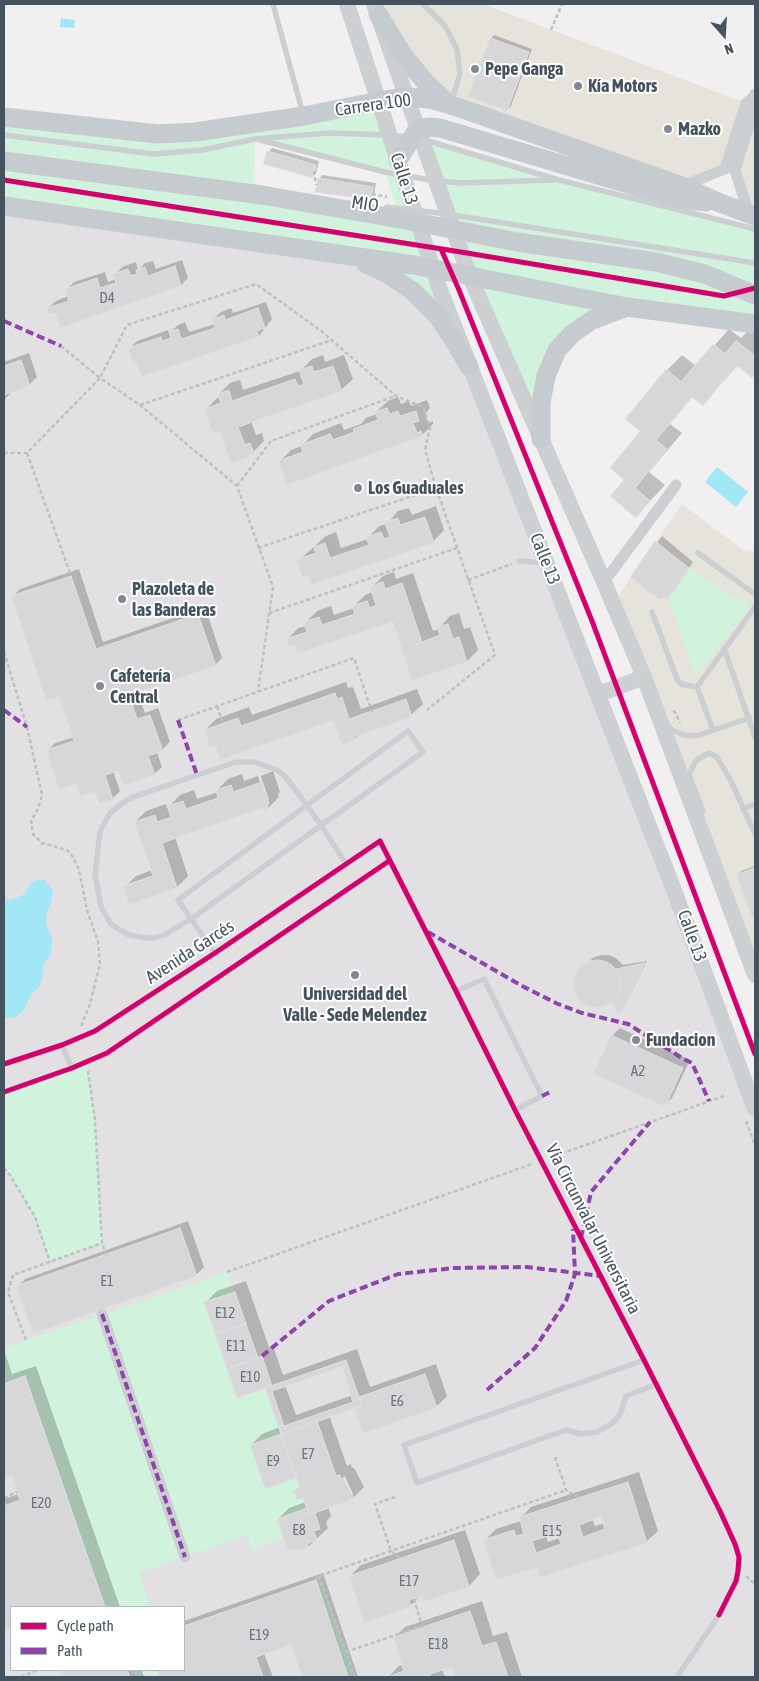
<!DOCTYPE html>
<html>
<head>
<meta charset="utf-8">
<style>
	body { margin:0 }
	#map { position:relative; width:759px; height:1681px; overflow:hidden; background:#f1efef; font-family:"Asap Condensed",sans-serif }
	canvas { display:block }
	.frame { position:absolute; inset:0; border:5px solid #44535e; pointer-events:none }
	.legend { position:absolute; left:10px; top:1606px; width:175px; height:65px; box-sizing:border-box; background:#fff; border:1px solid #b4babf; margin:0; padding:6px 9px; list-style:none; font-size:15px; color:#44535e }
	.legend li { display:flex; align-items:center; gap:10px; height:25px }
	.legend b { width:25px; border:1px solid #b4babf }
	.north { position:absolute; left:699px; top:10px; width:50px; height:50px; -webkit-text-stroke:4px #fff; paint-order:stroke; rotate:161deg; font-size:14px; font-weight:700; line-height:20px; text-align:center; color:#44535e }
	.north::after { content:''; display:block; margin:auto; width:18px; height:22px; background:#44535e; clip-path:polygon(50% 0,100% 100%,50% 72%,0 100%) }
</style>
</head>
<body>
<div id="map">
<canvas width="759" height="1681"></canvas>
<div class="frame"></div>
<ul class="legend">
<li><b style="height:6px;background:#d6006c"></b>Cycle path</li>
<li><b style="height:6px;background:#8e44ad"></b>Path</li>
</ul>
<div class="north">N</div>
</div>
<script>
const g = document.querySelector('canvas').getContext('2d');
g.lineJoin = 'round';
function fillPath(path, color) {
  g.fillStyle = color;
  g.fill(path, 'evenodd');
}
function poly(rows) {
  const path = new Path2D();
  for (const r of rows) {
    if (r.length === 3) {
      path.moveTo(r[0] + r[2], r[1]);
      path.arc(r[0], r[1], r[2], 0, 2 * Math.PI);
      continue;
    }
    path.moveTo(r[0], r[1]);
    for (let i = 2; i < r.length; i += 2) path.lineTo(r[i], r[i + 1]);
  }
  return path;
}
function stroke(path, color, width, dash) {
  g.strokeStyle = color;
  g.lineWidth = width;
  g.lineCap = dash ? 'butt' : 'round';
  g.setLineDash(dash || []);
  g.stroke(path);
}
function drawText(font, color, halo, rows, align = 'center') {
  g.font = font + ' "Asap Condensed",sans-serif';
  g.lineWidth = 4;
  g.setLineDash([]);
  g.textBaseline = 'middle';
  g.strokeStyle = halo;
  g.fillStyle = color;
  for (const [text, x, y, turn = 0] of rows) {
    g.save();
    g.translate(x, y);
    g.rotate((+turn || 0) * Math.PI / 180);
    g.textAlign = isNaN(turn) ? turn : align;
    if (halo) g.strokeText(text, 0, 0);
    g.fillText(text, 0, 0);
    g.restore();
  }
}
fillPath(poly([
	[374,4,483,4,746,103,725,169,682,186,450,105],
	[755,94,755,216,735,170],
	[682,504,746,552,755,551,755,975,613,603]
]), '#e6e3dc');
fillPath(poly([
	[4,206,322,252,386,273,453,339,755,1109,755,1677,4,1677],
	[11,1607,184,1607,184,1670,11,1670]
]), '#e2e0e2');
fillPath(poly([
	[379,101,439,287,436,314,355,259,4,206,4,117,158,134],
	[255,139,385,171,397,209,254,186],
	[421,139,559,180,755,229,755,324,627,307,557,350,541,439],
	[689,568,737,600,740,596,751,605,696,676,668,598],
	[87,1062,95,1120,102,1243,50,1262,35,1217,10,1175,4,1168,4,1092],
	[227,1272,235,1292,204,1303,237,1397,265,1388,281,1434,250,1445,265,1489,297,1478,300,1489,294,1491,297,1500,303,1498,307,1508,277,1519,283,1538,252,1549,247,1535,139,1573,150,1607,105,1607,25,1377,4,1384,4,1348],
	[319,1576,355,1677,348,1677,316,1580],
	[139,1670,157,1670,159,1677,137,1677,135,1671]
]), '#d1f2dc');
fillPath(poly([
	[61,18,75,20,74,28,60,27],
	[717,467,748,492,736,507,705,482],
	[40,879,45,880,51,887,53,892,50,907,47,912,46,923,52,939,51,953,49,958,44,962,42,980,39,987,31,995,23,1011,15,1017,4,1019,4,899,11,900,25,894,30,884]
]), '#a1e7f5');
fillPath(poly([
	[494,35,532,49,511,106,507,110,491,39],
	[272,148,319,161,316,173,312,176,268,152],
	[322,175,376,183,374,195,371,199,319,179],
	[182,260,188,278,181,285,56,312,48,308,56,301,68,296,66,290,74,282,105,272,108,282,116,279,115,275,122,267,136,262,138,270,145,263,153,261,156,269],
	[266,302,272,319,259,336,142,376,137,360,130,348,137,341,168,330,169,333,178,325,185,322,189,332,215,324,213,319,221,312,231,308,233,313],
	[753,326,755,328,755,373,752,376,738,365,703,404,693,396,670,424,682,433,649,472,665,485,636,516,626,480,642,431,667,370,682,355,696,366,729,329,741,338],
	[29,353,37,377,29,385,12,392,4,400,4,362],
	[323,355,325,362,344,355,353,379,341,390,251,421,256,435,262,433,264,441,249,456,220,430,206,409,217,398,220,397,219,394,230,383,240,380,243,390,300,371,312,359],
	[398,397,401,404,409,401,411,406,427,400,430,408,425,414,428,423,433,421,433,424,422,435,280,461,291,450,302,446,313,434,341,423,344,430,361,424,366,418,377,414,376,412,388,401],
	[436,506,444,530,433,542,309,575,298,561,326,536,336,532,341,548,368,539,368,538,379,526,387,524,398,511,409,508,412,515],
	[662,536,693,562,674,591,667,597,632,577],
	[79,569,103,642,205,607,222,658,215,665,137,692,145,713,158,708,170,742,162,750,157,752,162,767,154,774,119,769,113,771,120,791,112,799,76,783,47,751,55,743,74,737,60,695,12,597,20,589],
	[394,572,396,579,413,573,433,631,439,629,439,628,450,616,459,613,464,629,470,627,478,650,467,661,413,679,393,621,295,643,287,640,298,628,307,626,306,622,317,611,331,606,334,615,354,608,354,606,365,595,373,592,372,587,383,576],
	[346,682,348,688,353,687,361,709,417,689,423,704,411,715,361,733,355,739,343,743,334,719,216,744,205,730,216,719,249,707,252,715],
	[273,771,280,792,278,794,279,797,267,809,264,807,175,837,188,876,177,887,130,903,125,887,136,876,152,870,135,822,146,811,166,804,167,808,180,795,194,790,197,799,218,792,217,790,228,779,242,774,244,781,258,776,266,800,269,800,261,776],
	[755,866,755,915,753,916,738,875,741,871],
	[602,955,609,955,616,958,623,965,647,961,622,1012,619,1015,612,1001,597,1006,589,1004,583,1001,578,995,575,988,575,981,577,974,582,967,594,957],
	[620,1028,690,1060,672,1098,664,1105,612,1036],
	[188,1221,204,1267,197,1274,34,1332,18,1287,25,1279],
	[246,1281,269,1347,273,1346,283,1375,357,1349,370,1387,436,1364,447,1396,436,1407,354,1407,329,1415,347,1466,351,1464,352,1468,354,1468,364,1487,353,1498,328,1507,331,1516,326,1522,328,1528,308,1547,278,1519,289,1508,306,1502,304,1496,295,1491,301,1486,297,1476,251,1445,262,1434,280,1427,266,1386,205,1303,217,1291],
	[342,1366,353,1395,296,1415,285,1385],
	[345,1476,353,1494,350,1494,343,1477],
	[4,1350,12,1374,36,1366,120,1607,11,1607,11,1627,4,1629,4,1499,19,1494,12,1474,4,1480],
	[639,1472,658,1531,646,1542,536,1566,485,1540,496,1529,521,1521,520,1518,531,1507],
	[602,1516,605,1523,595,1526,592,1519],
	[557,1531,560,1538,548,1542,545,1535],
	[465,1530,480,1574,469,1586,425,1600,422,1594,410,1606,350,1576,361,1565],
	[323,1573,358,1677,298,1677,302,1676,292,1644,264,1653,273,1677,160,1677,158,1670,184,1670,184,1621],
	[482,1601,493,1636,507,1632,522,1677,457,1677,453,1666,442,1669,445,1677,388,1677,399,1666,403,1665,394,1638,405,1627],
	[61,1670,142,1670,144,1677,63,1677]
]), '#0003');
const building = poly([
	[490,38,529,52,507,111,468,97,490,38],
	[267,151,316,165,313,178,263,164,267,151],
	[318,178,373,187,371,200,315,192,318,178],
	[175,266,181,286,60,328,55,313,49,315,47,308,69,301,65,289,97,278,100,288,116,283,113,274,128,269,131,276,137,274,136,270,145,267,148,276,175,266],
	[258,308,265,328,257,331,259,337,141,377,136,362,133,363,128,348,161,337,162,341,171,338,169,332,178,329,181,339,215,328,212,319,224,315,225,320,258,308],
	[736,341,755,356,755,374,752,378,736,365,703,406,692,397,656,440,667,449,635,488,650,501,636,518,610,496,624,480,610,468,640,431,625,419,666,369,681,382,713,344,725,354,736,341],
	[21,360,30,386,4,395,4,366,21,360],
	[312,366,314,372,333,366,342,391,238,427,245,445,250,443,254,453,249,455,250,457,231,464,220,432,213,434,204,409,221,403,218,394,229,390,232,401,295,379,298,386,304,384,299,370,312,366],
	[387,408,390,414,398,411,400,416,416,411,419,421,413,423,417,433,421,431,423,436,287,485,278,461,303,452,300,445,330,434,333,440,354,432,353,429,378,420,375,412,387,408],
	[425,517,434,543,311,585,308,576,302,578,296,560,316,553,314,547,325,543,330,558,369,545,366,537,381,532,384,539,390,537,385,522,398,518,400,525,425,517],
	[655,541,689,568,668,598,660,600,630,577,655,541],
	[71,576,96,649,198,614,216,666,129,696,137,719,150,715,163,751,148,756,155,775,123,786,118,771,105,775,113,800,99,804,95,792,80,797,76,784,59,790,46,750,74,741,59,697,46,701,11,596,71,576],
	[383,582,385,589,402,583,422,642,440,635,437,627,448,624,453,639,459,637,467,662,412,681,393,622,297,654,294,645,288,647,286,639,307,632,304,622,319,617,322,625,355,614,352,606,367,601,370,608,376,605,370,587,383,582],
	[335,693,337,699,342,697,349,719,406,699,412,717,354,737,355,740,342,745,333,721,220,760,215,746,210,747,204,730,238,718,241,726,335,693],
	[262,782,269,804,267,805,268,810,264,811,263,808,162,843,177,888,129,905,123,886,153,876,134,822,155,815,157,822,171,817,167,806,183,801,186,809,218,798,216,790,231,785,233,792,262,782],
	[754,868,755,917,752,918,736,875,754,868],
	[597,984,24],
	[645,963,619,1017,612,1003,620,992,621,984,620,976,616,969,645,963],
	[611,1035,683,1068,665,1107,593,1074,611,1035],
	[180,1228,197,1276,33,1334,16,1286,180,1228],
	[235,1292,246,1324,215,1334,204,1302,235,1292],
	[246,1324,258,1358,227,1369,215,1334,246,1324],
	[262,1356,272,1386,237,1398,227,1369,262,1356],
	[346,1360,362,1406,281,1434,265,1388,346,1360],
	[342,1367,353,1402,284,1426,272,1391,342,1367],
	[425,1374,437,1408,363,1434,354,1408,362,1406,359,1397,425,1374],
	[25,1376,105,1607,11,1607,11,1628,4,1631,4,1506,20,1500,12,1476,4,1479,4,1384,25,1376],
	[317,1421,336,1476,340,1475,341,1479,343,1478,345,1483,346,1482,354,1499,309,1515,303,1498,297,1500,294,1491,300,1489,281,1434,317,1421],
	[281,1434,297,1478,265,1489,250,1445,281,1434],
	[628,1482,647,1543,539,1578,536,1568,496,1580,483,1540,514,1530,516,1536,524,1534,519,1517,628,1482],
	[601,1517,605,1529,583,1537,579,1525,601,1517],
	[557,1533,561,1544,536,1553,532,1541,557,1533],
	[307,1508,309,1515,315,1513,320,1529,314,1531,317,1540,307,1544,308,1548,297,1552,296,1549,288,1551,277,1519,307,1508],
	[454,1540,469,1587,424,1602,422,1596,409,1600,411,1607,364,1623,349,1576,454,1540],
	[316,1580,348,1677,302,1677,291,1645,256,1657,263,1677,159,1677,157,1670,184,1670,184,1626,316,1580],
	[470,1611,482,1646,496,1642,508,1677,455,1677,452,1667,430,1674,431,1677,387,1677,404,1671,393,1637,470,1611],
	[59,1670,127,1670,130,1677,62,1677,59,1670]
]);
fillPath(building, '#d7d7d9');
stroke(building, '#e2e1e2', 1);
stroke(poly([
	[551,30,562,4],
	[314,171,316,185],
	[372,194,387,197],
	[61,346,100,378,127,325,256,284,320,330,396,396,423,407,430,428,425,450,436,488,495,655,427,710],
	[140,405,332,340],
	[4,453,27,453,100,378,140,405,237,486,273,587,258,691],
	[27,453,71,576],
	[237,486,271,441,395,396],
	[258,548,436,488],
	[468,580,512,564],
	[269,613,457,548],
	[4,652,27,727,42,795,38,809,31,821,33,834,42,843,67,850,73,857,79,870,87,910,98,942,100,964,90,1004,81,1026],
	[217,706,223,723],
	[673,711,675,712,680,723],
	[178,720,354,658,372,712],
	[88,1071,95,1120,102,1243,106,1255],
	[746,1121,755,1145],
	[549,1158,724,1096],
	[4,1168,10,1175,35,1217,50,1262],
	[227,1272,532,1164],
	[26,1340,8,1292,13,1275,102,1243],
	[555,1457,566,1490,579,1498],
	[395,1497,375,1504,391,1551,400,1558],
	[4,1498,17,1492],
	[319,1576,355,1677],
	[746,1576,755,1584],
	[316,1580,319,1576,566,1490],
	[414,1599,422,1626,427,1626],
	[346,1652,422,1626],
	[135,1671,137,1677],
	[21,1677,38,1670]
]), '#b7c5c0', 2.5, [4, 2.5]);
stroke(poly([
	[273,4,303,114],
	[423,4,445,26,457,49,460,74,451,103],
	[4,135,153,154,202,150,255,139,328,133,390,135,409,137],
	[260,140,385,172,435,181,461,183,553,180],
	[425,140,559,180,755,229],
	[387,207,447,214,755,263],
	[698,553,755,594],
	[519,561,544,563],
	[652,612,677,679,681,684,697,687],
	[724,648,755,737],
	[697,687,755,607],
	[697,687,713,730],
	[668,726,672,730,684,735,696,736,749,718],
	[408,731,423,752,191,919,178,900,408,731],
	[745,808,755,804],
	[700,817,703,811,689,775,694,764,698,759,709,753,717,757,731,781,755,834],
	[215,953,191,919,164,935,155,938,147,938,129,935,120,930,111,924,101,907,95,874,100,831,110,813,124,802,133,797,236,762,254,762,277,770,285,776,321,825,346,864],
	[456,991,484,979,542,1096,515,1110],
	[62,1045,72,1068],
	[4,1064,62,1045,95,1031,215,953,380,841,456,991,515,1110,644,1360,720,1511,735,1544,739,1557,738,1571,736,1581,719,1615,677,1677],
	[4,1092,72,1068,107,1053,389,861],
	[644,1360,404,1445,417,1483,566,1430,581,1434,597,1432,611,1424,617,1418,621,1412,626,1396,657,1384]
]), '#cbcfd1', 5.5);
stroke(poly([
	[682,186,725,169,746,103,755,96],
	[749,214,735,170,755,106,755,94],
	[604,582,676,485],
	[102,1314,185,1557]
]), '#cbcfd1', 11);
stroke(poly([
	[347,4,439,287,675,893,755,1109],
	[374,4,470,277,604,582,644,677,755,975],
	[599,694,644,677]
]), '#ccd0d3', 16);
stroke(poly([
	[378,14,403,55,426,83,449,104],
	[4,117,158,134,195,132,304,116,379,101,406,97,430,99,463,109,682,186,720,203,755,216],
	[398,160,417,130,429,127,440,128,678,199,706,202],
	[4,161,262,195,400,219,517,242,656,262,705,274,755,295],
	[4,206,414,265,627,307,755,324],
	[366,264,386,273,414,292,436,314,453,339,469,366],
	[541,439,541,403,546,376,557,350,572,334,592,320,627,307]
]), '#c6cbcf', 19);
stroke(poly([
	[4,321,61,346],
	[4,710,27,727],
	[178,720,197,775],
	[428,932,524,987,558,1004,582,1013,628,1024,682,1058,692,1063,709,1101],
	[542,1096,552,1091],
	[581,1238,591,1192,650,1122],
	[102,1314,185,1557],
	[262,1356,329,1301,398,1274,454,1268,527,1267,601,1276],
	[487,1390,535,1348,566,1301,575,1274,573,1229]
]), '#8e44ad', 4, [8, 4]);
stroke(poly([
	[4,180,461,252,724,296,755,288],
	[441,249,459,290,592,621,755,1054],
	[4,1064,62,1045,95,1031,215,953,380,841,456,991,515,1110,644,1360,720,1511,735,1544,739,1557,738,1571,736,1581,719,1615],
	[4,1092,72,1068,107,1053,389,861]
]), '#d6006c', 5);
for (const [x, y, r, color] of [
	[475,69,5,"#818a91"],
	[578,86,5,"#818a91"],
	[668,129,5,"#818a91"],
	[358,488,5,"#818a91"],
	[122,599,5,"#818a91"],
	[100,686,5,"#818a91"],
	[355,975,5,"#818a91"],
	[636,1040,5,"#818a91"]
]) {
  const dot = new Path2D();
  dot.arc(x, y, r, 0, 2 * Math.PI);
  g.fillStyle = color;
  g.fill(dot);
  stroke(dot, '#fff', 2);
}
drawText('15px', '#6a767e', null, [
	["D4",107,298],
	["A2",638,1071],
	["E1",107,1281],
	["E12",225,1313],
	["E11",236,1346],
	["E10",250,1377],
	["E6",397,1401],
	["E7",308,1454],
	["E9",273,1461],
	["E20",41,1503],
	["E8",299,1530],
	["E15",552,1531],
	["E17",409,1581],
	["E19",259,1635],
	["E18",438,1644]
]);
drawText('bold 18px', '#44535e', '#fff', [
	["Pepe Ganga",485,69],
	["Kía Motors",588,86],
	["Mazko",678,129],
	["Los Guaduales",368,488],
	["Plazoleta de",132,589],
	["las Banderas",132,610],
	["Cafetería",110,676],
	["Central",110,697],
	["Universidad del",355,994,"center"],
	["Valle - Sede Melendez",355,1015,"center"],
	["Fundacion",646,1040]
], 'left');
drawText('18px', '#44535e', '#fff', [
	["Carrera 100",373,105,-8],
	["Calle 13",404,179,72],
	["MIO",365,204,9],
	["Calle 13",545,559,68],
	["Calle 13",692,936,70],
	["Avenida Garcés",190,952,-33],
	["Vía Circunvalar Universitaria",593,1229,63]
]);
</script>
</body>
</html>
